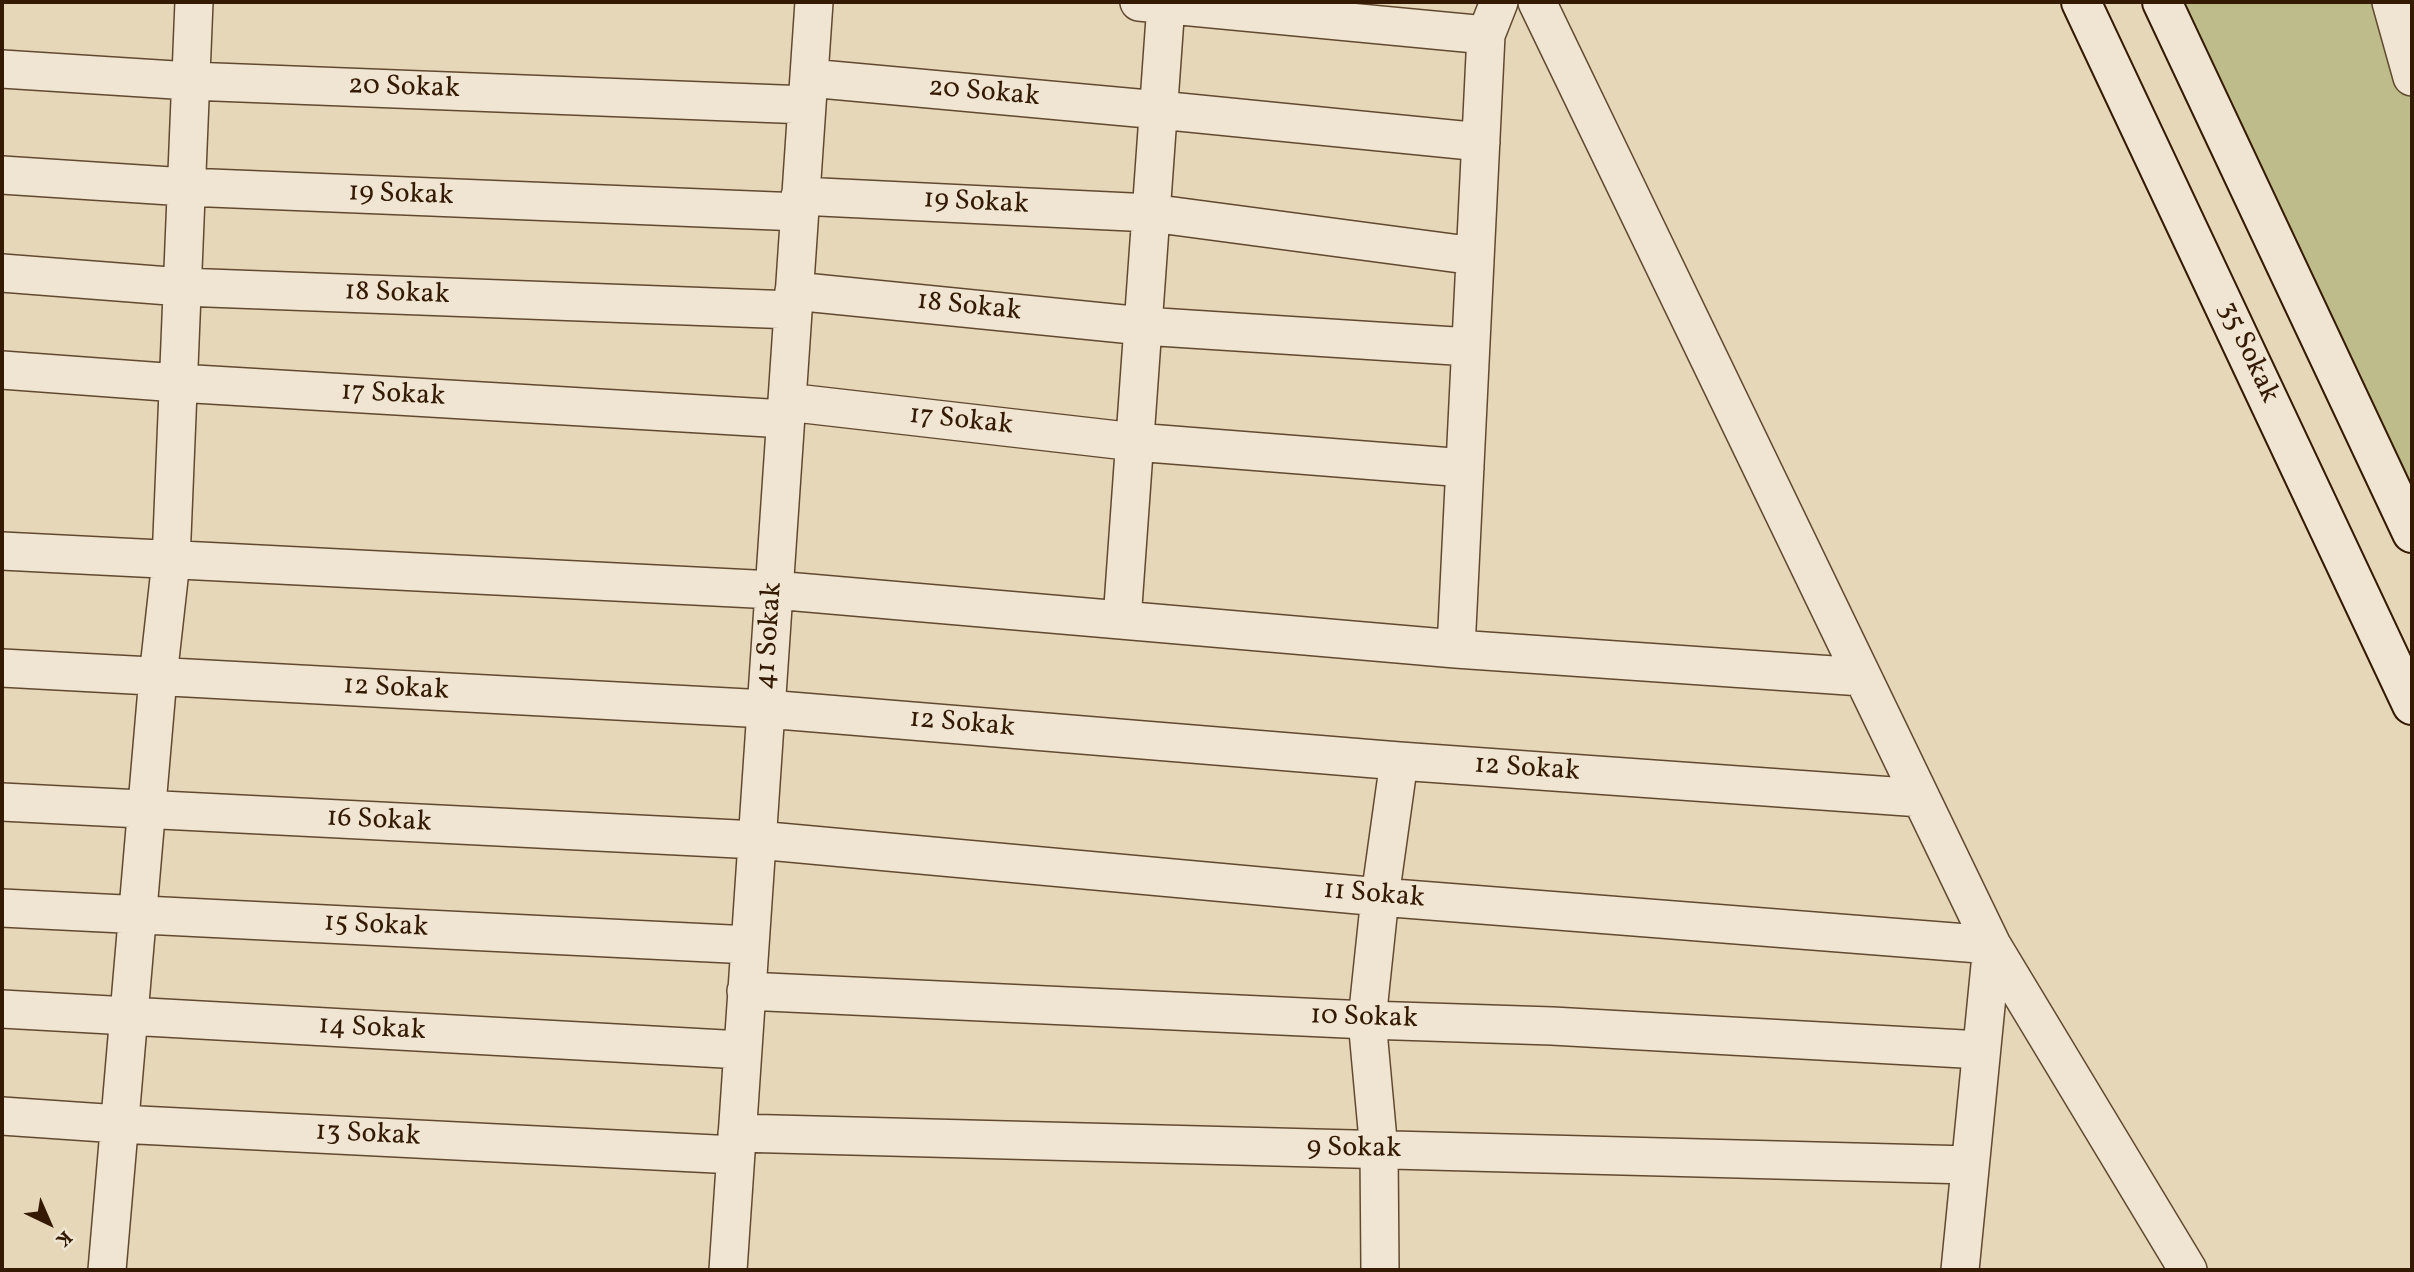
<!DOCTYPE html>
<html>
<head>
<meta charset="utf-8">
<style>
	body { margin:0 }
	#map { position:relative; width:2414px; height:1272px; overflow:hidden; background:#e6d7b9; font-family:Vollkorn,serif }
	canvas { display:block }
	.frame { position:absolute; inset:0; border:4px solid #351a03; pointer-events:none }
	.north { position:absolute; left:14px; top:1188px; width:70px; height:70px; -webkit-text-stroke:5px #efe5d2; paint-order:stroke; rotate:136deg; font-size:19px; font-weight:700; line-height:28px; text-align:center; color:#351a03 }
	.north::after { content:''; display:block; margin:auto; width:24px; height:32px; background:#351a03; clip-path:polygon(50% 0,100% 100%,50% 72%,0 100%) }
</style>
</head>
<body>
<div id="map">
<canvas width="2414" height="1272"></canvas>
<div class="frame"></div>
<div class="north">K</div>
</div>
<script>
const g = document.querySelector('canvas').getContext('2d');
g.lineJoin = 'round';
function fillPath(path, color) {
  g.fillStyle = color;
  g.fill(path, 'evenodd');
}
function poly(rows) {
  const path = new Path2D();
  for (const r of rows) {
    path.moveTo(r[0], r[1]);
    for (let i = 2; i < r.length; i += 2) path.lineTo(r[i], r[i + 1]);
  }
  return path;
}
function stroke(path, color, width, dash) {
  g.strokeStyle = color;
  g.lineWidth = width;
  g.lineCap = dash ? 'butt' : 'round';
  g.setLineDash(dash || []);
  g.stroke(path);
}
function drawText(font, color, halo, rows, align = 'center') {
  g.font = font + ' Vollkorn,serif';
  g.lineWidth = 5;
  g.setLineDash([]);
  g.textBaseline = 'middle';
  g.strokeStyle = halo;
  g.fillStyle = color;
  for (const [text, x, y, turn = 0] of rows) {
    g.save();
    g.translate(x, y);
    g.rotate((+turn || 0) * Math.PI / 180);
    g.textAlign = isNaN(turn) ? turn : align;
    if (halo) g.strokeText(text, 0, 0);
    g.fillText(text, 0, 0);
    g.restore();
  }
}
fillPath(poly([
	[2177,2,2391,2,2412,77,2412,488]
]), '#bdbc8a');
const street = poly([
	[1139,2,1486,35],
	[1537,2,1992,945,2188,1270],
	[2391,2,2412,77],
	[2,69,190,81,807,105],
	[809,78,1159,110,1481,142],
	[2,175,186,187,800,212],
	[800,196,1151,213,1475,256],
	[2,273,182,287,793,310],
	[794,291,1143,326,1470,347],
	[2,370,178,383,785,419],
	[787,402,1135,442,1465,468],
	[2,551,774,590,1456,649,1862,677],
	[1122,620,1166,4],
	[1456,649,1486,35,1499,2],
	[2,668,766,709,1399,761,1921,798],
	[2,802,757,840,1380,897,1992,945,1960,1270],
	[2,908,750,945],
	[746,991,1367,1020,1552,1026,1981,1050],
	[2,1009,742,1050],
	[2,1116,119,1124,735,1155],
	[737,1133,1970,1165],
	[107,1270,158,677,171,561,194,2],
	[728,1270,814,2],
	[1380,1270,1379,1151,1367,1020,1380,897,1399,761]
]);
const secondary = poly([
	[2081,2,2412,705],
	[2162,2,2412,533]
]);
stroke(street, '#614930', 40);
stroke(secondary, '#351a03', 42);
stroke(street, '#efe5d2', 37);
stroke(secondary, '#efe5d2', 38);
drawText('28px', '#351a03', '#efe5d2', [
	["20 Sokak",404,89,2],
	["20 Sokak",984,94,5],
	["19 Sokak",401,196,2],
	["19 Sokak",976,204,3],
	["18 Sokak",397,295,2],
	["18 Sokak",969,308,6],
	["35 Sokak",2247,353,65],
	["17 Sokak",393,396,3],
	["17 Sokak",961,422,6],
	["41 Sokak",771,636,-86],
	["12 Sokak",396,690,3],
	["12 Sokak",962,725,5],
	["12 Sokak",1527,770,4],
	["16 Sokak",379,822,3],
	["11 Sokak",1374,896,5],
	["15 Sokak",376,927,3],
	["10 Sokak",1364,1019,2],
	["14 Sokak",372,1030,3],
	["13 Sokak",368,1136,3],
	["9 Sokak",1354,1150,1]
]);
</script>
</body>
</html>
